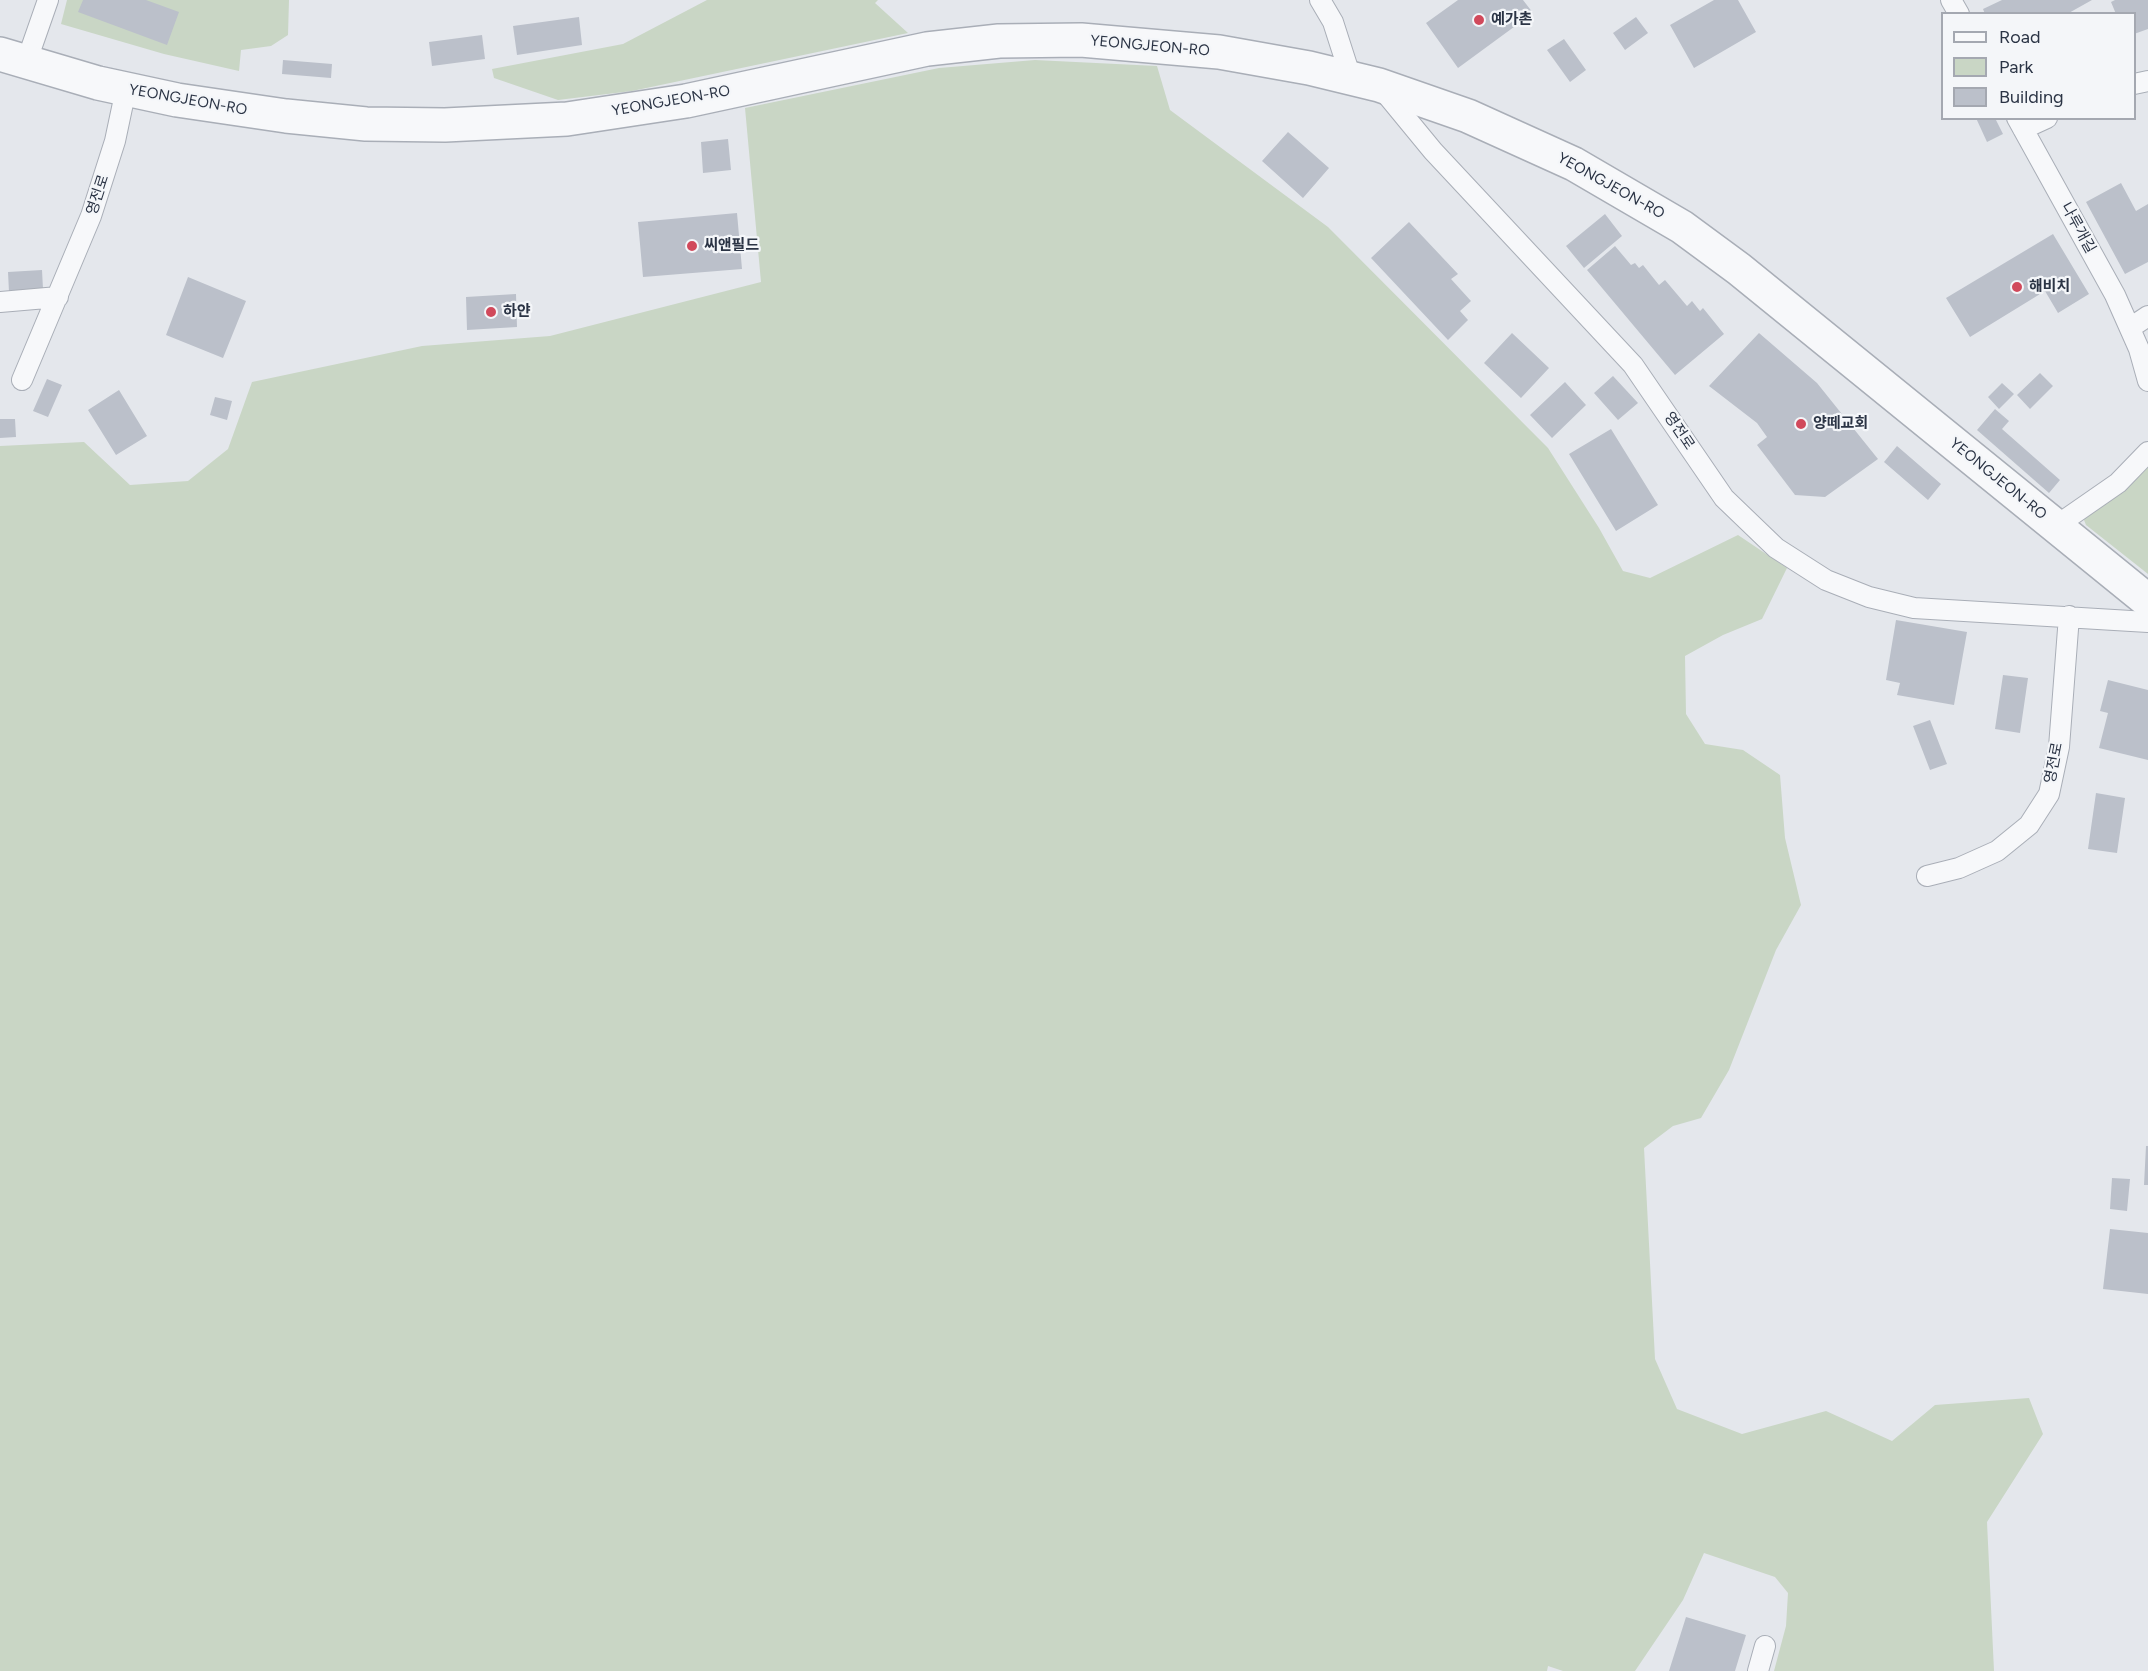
<!DOCTYPE html>
<html>
<head>
<meta charset="utf-8">
<style>
	body { margin:0 }
	#map { position:relative; width:2148px; height:1671px; overflow:hidden; background:#e4e7ec; font-family:Figtree,sans-serif }
	canvas { display:block }
	.legend { position:absolute; left:1941px; top:12px; width:195px; height:108px; box-sizing:border-box; background:#f4f6f9; border:2px solid #a4a8b1; margin:0; padding:8px 10px; list-style:none; font-size:18px; color:#2b3445 }
	.legend li { display:flex; align-items:center; gap:12px; height:30px }
	.legend b { width:30px; border:2px solid #a4a8b1 }
</style>
</head>
<body>
<div id="map">
<canvas width="2148" height="1671"></canvas>
<ul class="legend">
<li><b style="height:8px;background:#f7f8fa"></b>Road</li>
<li><b style="height:16px;background:#c9d6c5"></b>Park</li>
<li><b style="height:16px;background:#bbc0ca"></b>Building</li>
</ul>
</div>
<script>
const g = document.querySelector('canvas').getContext('2d');
g.lineJoin = 'round';
function fillPath(path, color) {
  g.fillStyle = color;
  g.fill(path, 'evenodd');
}
function poly(rows) {
  const path = new Path2D();
  for (const r of rows) {
    path.moveTo(r[0], r[1]);
    for (let i = 2; i < r.length; i += 2) path.lineTo(r[i], r[i + 1]);
  }
  return path;
}
function stroke(path, color, width, dash) {
  g.strokeStyle = color;
  g.lineWidth = width;
  g.lineCap = dash ? 'butt' : 'round';
  g.setLineDash(dash || []);
  g.stroke(path);
}
function drawText(font, color, halo, rows, align = 'center') {
  g.font = font + ' Figtree,"Noto Sans KR",sans-serif';
  g.lineWidth = 4.5;
  g.setLineDash([]);
  g.textBaseline = 'middle';
  g.strokeStyle = halo;
  g.fillStyle = color;
  for (const [text, x, y, turn = 0] of rows) {
    g.save();
    g.translate(x, y);
    g.rotate((+turn || 0) * Math.PI / 180);
    g.textAlign = isNaN(turn) ? turn : align;
    if (halo) g.strokeText(text, 0, 0);
    g.fillText(text, 0, 0);
    g.restore();
  }
}
fillPath(poly([
	[67,0,289,0,288,35,271,46,241,50,239,71,164,54,61,24],
	[707,0,878,0,875,3,908,33,632,91,558,100,494,78,492,69,623,44],
	[1035,60,1157,66,1170,110,1328,227,1548,448,1599,528,1623,571,1650,578,1738,535,1787,568,1762,619,1723,635,1685,656,1686,714,1705,744,1743,750,1780,775,1785,838,1801,905,1776,950,1729,1070,1701,1118,1673,1126,1644,1148,1655,1359,1677,1409,1742,1434,1826,1411,1892,1441,1935,1405,2029,1398,2043,1434,1987,1522,1994,1671,1774,1671,1786,1626,1788,1593,1775,1577,1704,1553,1683,1600,1635,1671,1563,1671,1548,1666,1547,1671,0,1671,0,446,84,442,130,485,188,481,228,449,252,382,422,346,550,336,761,282,745,108,939,68],
	[2148,462,2148,574,2086,525,2084,520,2085,514]
]), '#c9d6c5');
fillPath(poly([
	[83,0,146,0,179,12,167,45,78,12],
	[1458,0,1523,0,1533,13,1458,68,1426,23],
	[1714,0,1738,0,1756,32,1694,68,1670,25],
	[2002,0,2092,0,2067,14,1985,14,1983,9],
	[2115,0,2148,0,2148,29,2134,34,2134,14,2116,14,2111,2],
	[579,17,582,45,517,55,513,26],
	[1636,17,1648,33,1625,50,1613,33],
	[482,35,485,59,432,66,429,42],
	[1564,39,1586,70,1570,82,1547,50],
	[283,60,332,64,331,78,282,74],
	[1976,118,1995,118,2003,134,1987,142],
	[1288,132,1329,168,1303,198,1262,161],
	[728,139,731,170,703,173,701,142],
	[2121,183,2136,211,2148,204,2148,262,2125,274,2086,202],
	[737,213,742,269,643,277,638,222],
	[1605,214,1622,236,1584,268,1566,246],
	[1409,222,1458,274,1451,279,1471,301,1460,311,1468,320,1448,340,1371,258],
	[2053,234,2089,294,2058,313,2045,291,1970,337,1946,298],
	[1615,246,1631,265,1635,263,1639,268,1643,265,1659,285,1665,280,1687,306,1692,301,1700,311,1703,308,1724,334,1675,375,1587,270],
	[42,270,43,289,9,292,8,272],
	[188,277,246,301,223,358,166,335],
	[516,294,517,327,467,330,466,297],
	[1512,333,1549,368,1521,398,1484,363],
	[1759,333,1817,383,1878,459,1825,497,1795,495,1757,445,1767,437,1757,423,1709,386],
	[2040,373,2053,386,2030,409,2017,395],
	[1613,376,1638,403,1618,420,1594,393],
	[47,379,62,385,48,417,33,411],
	[1565,382,1586,405,1552,438,1530,415],
	[2002,383,2014,394,1999,409,1988,397],
	[119,390,147,436,116,455,88,410],
	[215,397,232,401,227,420,210,415],
	[1995,409,2009,421,2002,429,2060,480,2049,493,1977,430],
	[0,419,15,419,16,437,0,438],
	[1611,429,1658,505,1616,531,1569,454],
	[1897,446,1941,484,1928,500,1884,462],
	[1896,620,1967,632,1954,705,1897,695,1900,683,1886,680],
	[2003,675,2028,678,2020,733,1995,729],
	[2108,680,2148,690,2148,760,2099,748,2108,713,2100,711],
	[1930,720,1947,764,1930,770,1913,726],
	[2096,793,2125,798,2117,853,2088,849],
	[2146,1146,2148,1146,2148,1185,2144,1185],
	[2112,1178,2130,1179,2127,1211,2110,1209],
	[2110,1229,2148,1233,2148,1294,2103,1289],
	[1686,1617,1746,1635,1735,1671,1669,1671]
]), '#bbc0ca');
const service = poly([
	[1320,0,1333,22,1351,78],
	[1951,0,1959,14],
	[26,63,48,0],
	[2134,84,2148,81],
	[1382,89,1433,151,1633,365,1724,498,1776,548,1826,580,1869,597,1914,608,2148,622],
	[2017,118,2115,295,2139,349,2148,381],
	[2023,129,2047,118],
	[0,302,58,297],
	[2130,328,2148,316],
	[22,380,91,216,115,141,126,89],
	[2056,526,2118,483,2148,452],
	[1927,876,1959,868,1997,851,2029,825,2049,794,2059,747,2069,616],
	[1758,1671,1765,1646]
]);
const tertiary = poly([
	[0,54,98,83,177,100,286,116,366,124,445,125,567,119,686,101,927,49,999,41,1081,40,1219,52,1309,68,1379,85,1468,116,1574,164,1682,227,1739,269,2148,601]
]);
stroke(service, '#a9aeb7', 22);
stroke(tertiary, '#a9aeb7', 36);
stroke(service, '#f7f8fa', 20);
stroke(tertiary, '#f7f8fa', 33);
for (const [x, y, r, color] of [
	[1479,20,6,"#d1495b"],
	[692,246,6,"#d1495b"],
	[2017,287,6,"#d1495b"],
	[491,312,6,"#d1495b"],
	[1801,424,6,"#d1495b"]
]) {
  const dot = new Path2D();
  dot.arc(x, y, r, 0, 2 * Math.PI);
  g.fillStyle = color;
  g.fill(dot);
  stroke(dot, '#f4f6f9', 2);
}
drawText('bold 15px', '#2b3445', '#f4f6f9', [
	["예가촌",1491,20],
	["씨앤필드",704,246],
	["해비치",2029,287],
	["하얀",503,312],
	["양떼교회",1813,424]
], 'left');
drawText('15px', '#2b3445', '#f4f6f9', [
	["YEONGJEON-RO",1150,46,5],
	["YEONGJEON-RO",188,100,10],
	["YEONGJEON-RO",671,101,-10],
	["YEONGJEON-RO",1611,186,29],
	["영전로",98,195,-72],
	["나루개길",2078,228,61],
	["영전로",1679,431,56],
	["YEONGJEON-RO",1998,479,39],
	["영전로",2054,763,-79]
]);
</script>
</body>
</html>
